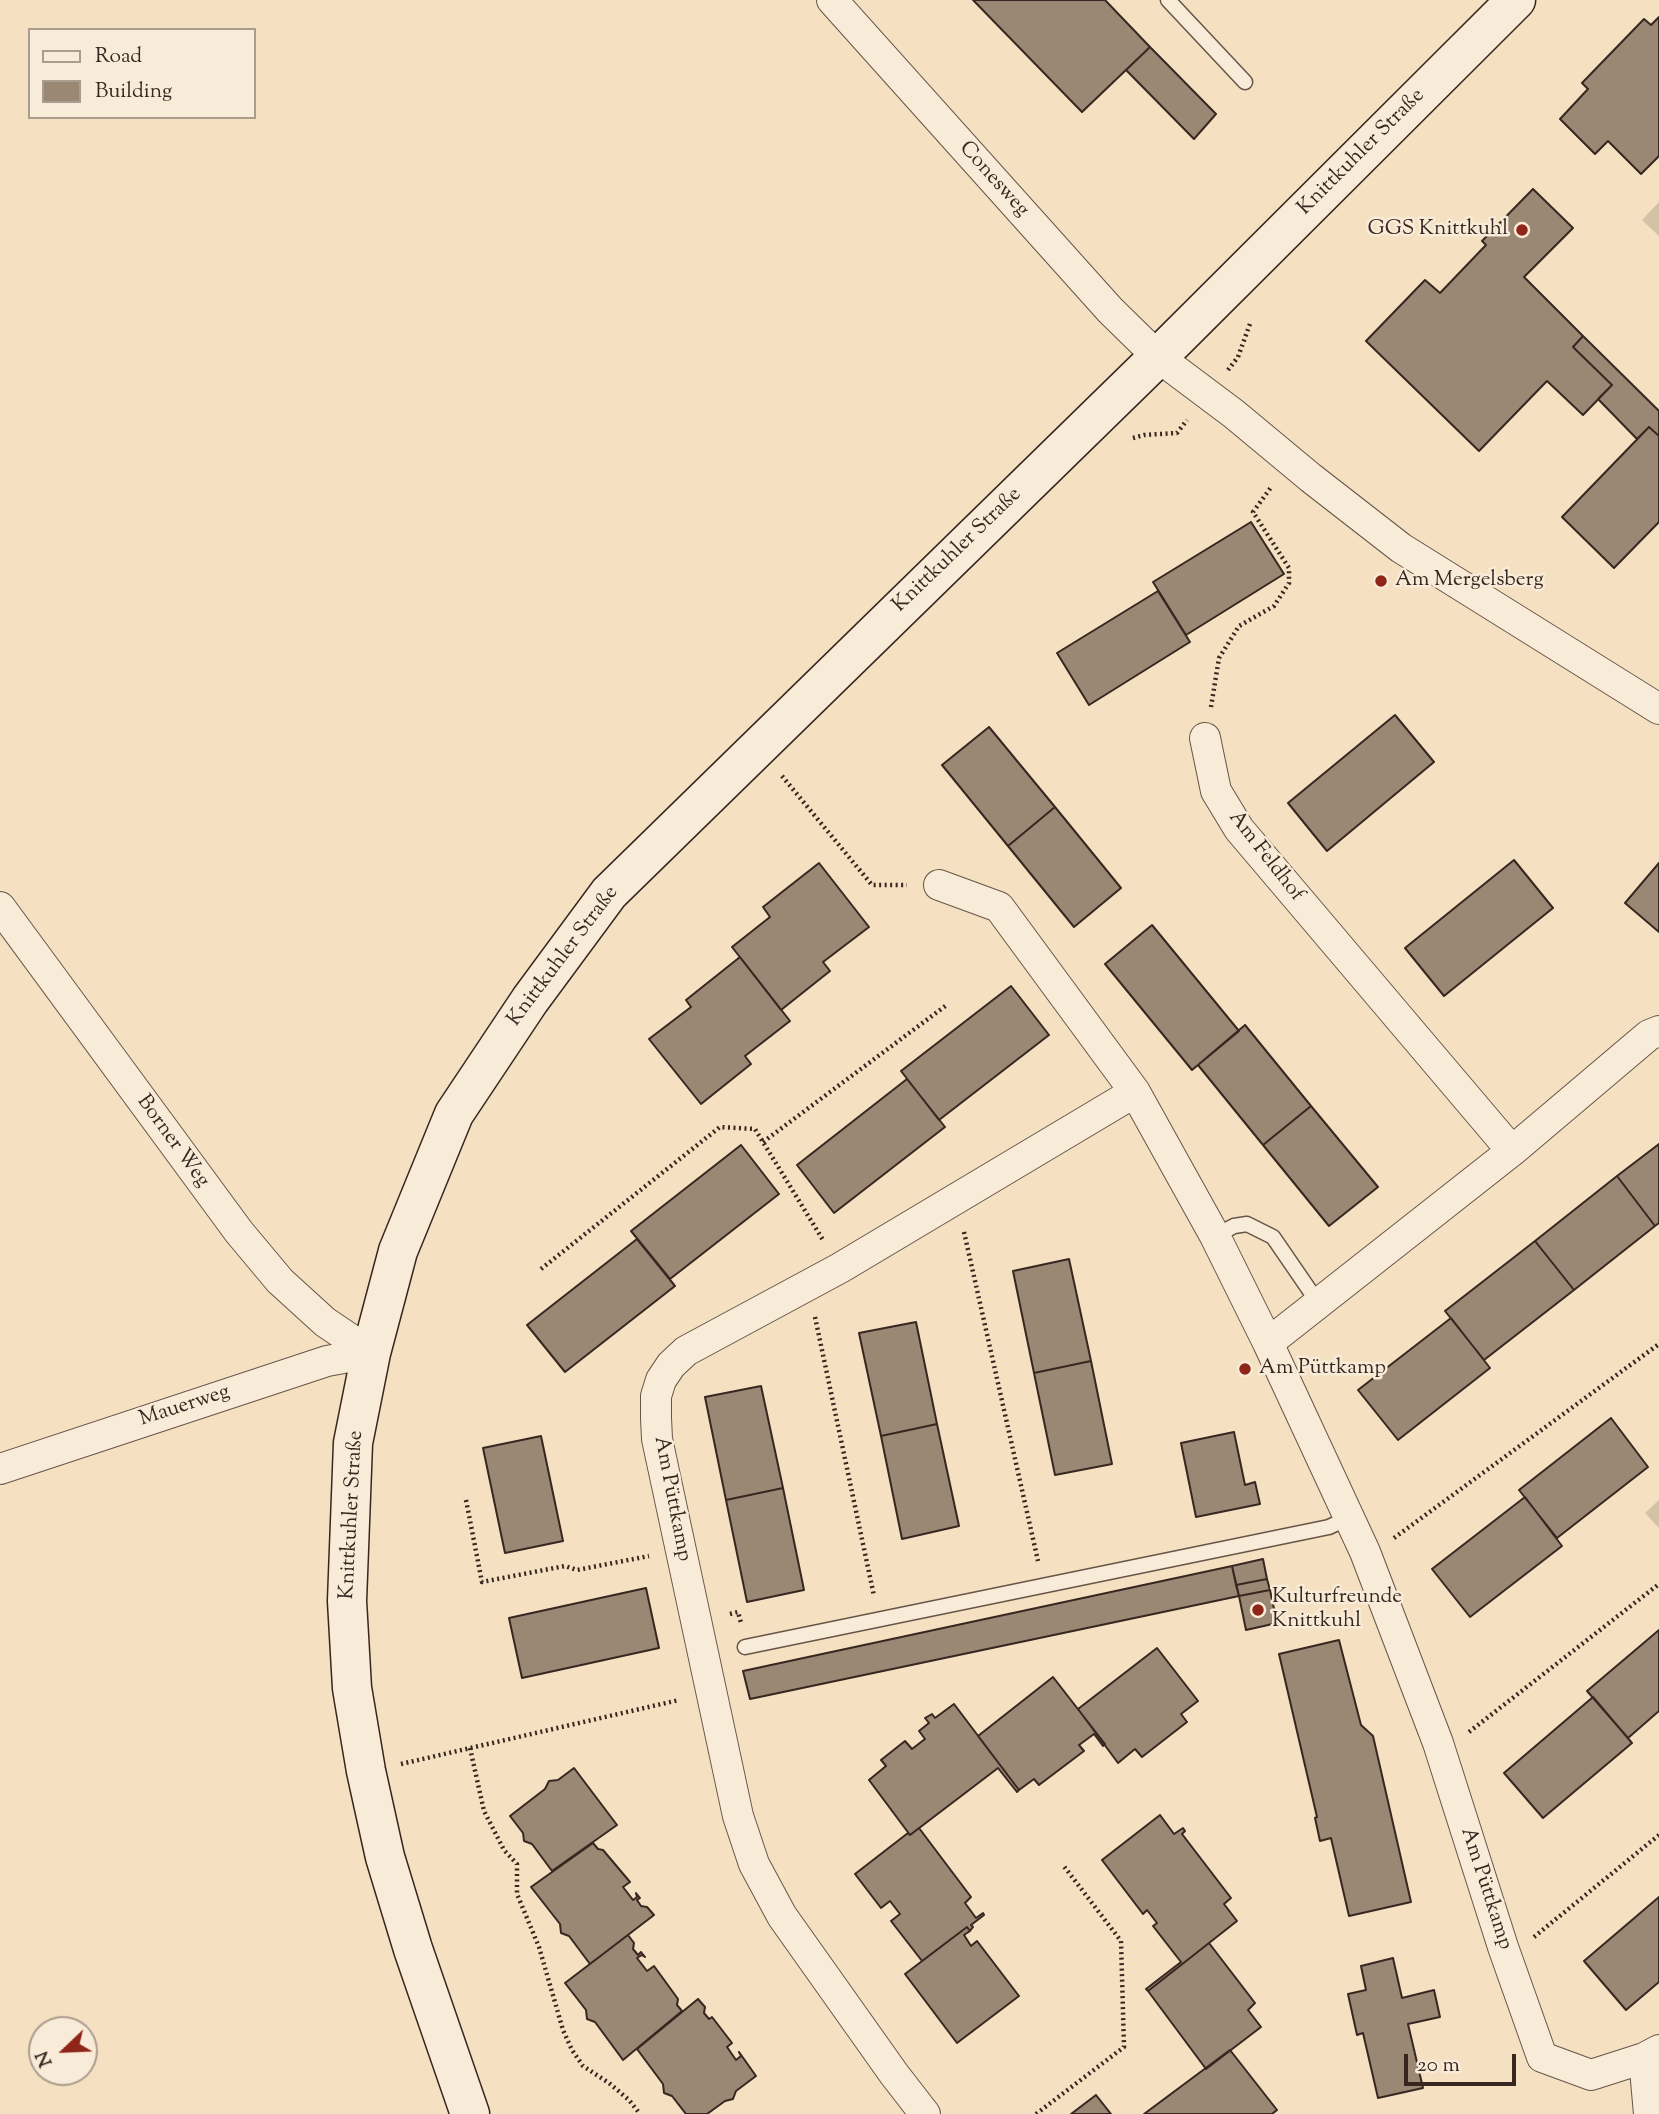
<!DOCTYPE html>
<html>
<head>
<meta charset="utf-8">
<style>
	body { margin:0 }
	#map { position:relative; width:1659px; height:2114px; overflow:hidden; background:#f5e0c1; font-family:"Sorts Mill Goudy",serif }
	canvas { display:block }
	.legend { position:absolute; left:28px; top:28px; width:228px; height:91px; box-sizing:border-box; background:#f8ebd7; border:2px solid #ab9d8e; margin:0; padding:9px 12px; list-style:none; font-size:21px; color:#382720 }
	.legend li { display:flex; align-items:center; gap:14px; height:35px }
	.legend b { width:35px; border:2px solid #ab9d8e }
	.north { position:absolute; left:28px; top:2016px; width:70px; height:70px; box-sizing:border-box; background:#f8ebd7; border:2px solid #ab9d8e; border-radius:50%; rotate:247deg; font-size:19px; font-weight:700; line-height:28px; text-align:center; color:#382720 }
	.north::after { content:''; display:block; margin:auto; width:24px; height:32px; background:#8f2418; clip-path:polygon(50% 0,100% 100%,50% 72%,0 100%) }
	.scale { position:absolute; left:1404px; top:2054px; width:112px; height:32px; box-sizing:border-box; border:4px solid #382720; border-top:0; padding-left:9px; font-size:21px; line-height:24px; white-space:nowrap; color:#382720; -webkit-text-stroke:5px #f8ebd7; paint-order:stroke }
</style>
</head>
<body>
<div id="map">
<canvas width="1659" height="2114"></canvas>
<ul class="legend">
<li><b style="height:9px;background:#f8ebd7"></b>Road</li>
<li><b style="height:19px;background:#9a8774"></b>Building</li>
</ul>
<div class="north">N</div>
<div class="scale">20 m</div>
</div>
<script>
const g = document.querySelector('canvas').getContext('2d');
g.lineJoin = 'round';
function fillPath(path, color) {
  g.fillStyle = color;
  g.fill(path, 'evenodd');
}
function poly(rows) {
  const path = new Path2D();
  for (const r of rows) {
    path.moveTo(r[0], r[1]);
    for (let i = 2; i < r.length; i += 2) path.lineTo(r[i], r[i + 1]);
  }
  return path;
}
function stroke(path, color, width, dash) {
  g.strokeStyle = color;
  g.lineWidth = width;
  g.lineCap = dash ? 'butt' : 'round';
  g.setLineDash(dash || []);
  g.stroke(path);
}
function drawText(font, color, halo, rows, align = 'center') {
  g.font = font + ' "Sorts Mill Goudy",serif';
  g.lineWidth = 5;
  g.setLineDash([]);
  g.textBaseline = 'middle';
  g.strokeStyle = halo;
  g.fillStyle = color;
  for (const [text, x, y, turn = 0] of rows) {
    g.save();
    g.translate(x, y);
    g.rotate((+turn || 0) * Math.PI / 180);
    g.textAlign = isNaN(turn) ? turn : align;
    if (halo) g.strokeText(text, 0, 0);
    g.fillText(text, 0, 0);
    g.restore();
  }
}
fillPath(poly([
	[1659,202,1659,236,1642,220],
	[1659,1500,1659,1528,1645,1513]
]), '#d5c1a6');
const building = poly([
	[973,0,1105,0,1150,47,1082,112,973,0],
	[1659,17,1659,156,1641,174,1608,141,1595,154,1560,119,1588,89,1582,83,1644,19,1651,25,1659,17],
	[1150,47,1216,114,1194,139,1126,70,1150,47],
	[1533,189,1573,228,1524,277,1583,336,1573,347,1612,385,1583,415,1547,381,1479,451,1366,341,1425,280,1440,293,1486,245,1482,241,1533,189],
	[1583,336,1659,411,1659,436,1649,427,1637,439,1598,399,1612,385,1573,347,1583,336],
	[1649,427,1659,436,1659,522,1614,568,1562,517,1649,427],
	[1251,522,1284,574,1186,635,1153,582,1251,522],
	[1158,591,1190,642,1089,705,1057,653,1158,591],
	[1395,715,1434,762,1327,851,1288,803,1395,715],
	[989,727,1055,807,1008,846,942,765,989,727],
	[1055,807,1121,888,1074,927,1008,846,1055,807],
	[1514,860,1553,908,1444,996,1405,948,1514,860],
	[819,863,869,927,823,962,830,971,781,1010,732,947,770,917,763,907,819,863],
	[1659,863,1659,932,1625,903,1659,863],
	[1152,925,1239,1031,1192,1070,1105,964,1152,925],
	[740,957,790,1021,745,1056,751,1064,701,1104,649,1039,691,1007,686,1000,740,957],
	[1011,986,1049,1035,939,1120,901,1071,1011,986],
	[1245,1025,1311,1106,1263,1145,1198,1065,1245,1025],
	[907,1079,945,1127,834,1213,797,1165,907,1079],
	[1311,1106,1378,1187,1329,1226,1263,1145,1311,1106],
	[1659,1144,1659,1223,1655,1226,1617,1176,1659,1144],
	[741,1145,779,1194,670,1279,631,1231,741,1145],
	[1617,1176,1655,1226,1574,1290,1535,1241,1617,1176],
	[637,1239,675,1286,565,1372,527,1325,637,1239],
	[1535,1241,1574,1290,1484,1360,1445,1311,1535,1241],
	[1069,1259,1091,1361,1034,1373,1013,1271,1069,1259],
	[1451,1318,1490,1368,1398,1440,1358,1390,1451,1318],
	[916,1322,937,1424,881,1436,859,1333,916,1322],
	[1091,1361,1112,1464,1055,1475,1034,1373,1091,1361],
	[761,1386,783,1488,726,1500,705,1397,761,1386],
	[1611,1418,1648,1467,1557,1538,1519,1490,1611,1418],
	[937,1424,959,1526,902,1539,881,1436,937,1424],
	[1234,1432,1245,1485,1255,1482,1260,1504,1196,1517,1181,1443,1234,1432],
	[541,1436,563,1541,505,1553,483,1448,541,1436],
	[783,1488,804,1590,747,1602,726,1500,783,1488],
	[1525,1497,1562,1546,1470,1617,1432,1569,1525,1497],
	[1263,1559,1267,1579,1236,1585,1232,1566,1263,1559],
	[1232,1566,1239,1596,750,1699,743,1671,1232,1566],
	[1267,1579,1270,1590,1239,1596,1236,1585,1267,1579],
	[646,1588,659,1648,522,1678,509,1618,646,1588],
	[1270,1590,1277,1623,1246,1630,1239,1596,1270,1590],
	[1659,1630,1659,1711,1628,1738,1587,1691,1659,1630],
	[1339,1640,1361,1725,1373,1736,1411,1902,1349,1916,1331,1838,1320,1841,1315,1818,1317,1817,1279,1654,1339,1640],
	[1157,1648,1198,1701,1181,1714,1187,1722,1142,1757,1135,1749,1118,1763,1078,1709,1157,1648],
	[1053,1677,1105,1744,1103,1746,1094,1734,1079,1745,1084,1751,1039,1785,1034,1779,1019,1790,978,1736,1053,1677],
	[1593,1697,1632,1743,1543,1818,1504,1773,1593,1697],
	[954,1704,1019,1790,1017,1792,998,1768,910,1835,869,1780,886,1766,881,1760,905,1741,912,1749,925,1739,919,1731,929,1723,925,1718,932,1714,935,1718,954,1704],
	[574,1768,617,1825,552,1871,532,1844,524,1841,523,1833,510,1816,545,1789,549,1781,558,1780,574,1768],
	[1160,1815,1174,1834,1183,1828,1185,1831,1182,1834,1231,1898,1224,1904,1237,1921,1148,1991,1146,1989,1181,1962,1153,1926,1157,1923,1147,1910,1143,1914,1102,1860,1160,1815],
	[919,1828,971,1897,965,1903,976,1918,983,1913,984,1915,971,1925,973,1927,970,1931,967,1927,922,1961,891,1921,900,1914,890,1901,881,1908,855,1874,908,1833,910,1835,919,1828],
	[593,1843,598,1849,603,1850,630,1882,623,1887,633,1900,637,1897,636,1893,640,1898,637,1900,641,1906,647,1907,654,1915,590,1964,569,1936,561,1933,560,1924,531,1887,593,1843],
	[1659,1897,1659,1982,1626,2010,1584,1961,1659,1897],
	[967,1927,970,1931,964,1935,971,1946,977,1941,1019,1996,957,2043,905,1974,967,1927],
	[628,1935,634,1943,633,1949,638,1955,641,1952,645,1957,642,1955,637,1958,647,1971,654,1966,678,1999,677,2005,682,2011,623,2060,595,2022,587,2019,586,2010,565,1983,628,1935],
	[1209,1943,1255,2003,1248,2010,1261,2027,1206,2069,1148,1991,1209,1943],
	[1393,1958,1402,1998,1434,1990,1440,2017,1408,2024,1423,2088,1378,2098,1363,2033,1357,2035,1348,1994,1366,1990,1361,1966,1393,1958],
	[698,1999,705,2007,704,2013,709,2019,712,2017,732,2043,727,2047,736,2060,741,2056,739,2052,756,2076,736,2091,733,2099,725,2101,707,2114,686,2114,672,2096,664,2093,663,2084,637,2049,698,1999],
	[1230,2050,1277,2110,1272,2114,1144,2114,1230,2050],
	[1096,2095,1111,2114,1071,2114,1096,2095]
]);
fillPath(building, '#9a8774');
stroke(building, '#382720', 2);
const lane = poly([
	[1168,0,1245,82],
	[1215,1236,1234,1226,1247,1224,1273,1237,1319,1304],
	[745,1647,1329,1527,1350,1517]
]);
const street = poly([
	[832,0,1110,310,1158,357,1234,414,1311,478,1401,548,1659,709],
	[1205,738,1216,791,1239,829,1512,1151],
	[0,907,239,1232,280,1281,325,1322,371,1353],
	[1135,1092,1215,1236,1268,1343,1365,1552,1438,1743,1503,1947,1542,2057,1591,2075,1644,2058,1659,2050],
	[1268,1343,1512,1151,1649,1035,1659,1031],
	[0,1469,327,1361,371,1353],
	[1644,2058,1649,2114],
	[925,2114,894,2074,782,1916,754,1864,738,1816,657,1439,656,1418,656,1396,661,1380,671,1365,686,1351,840,1268,1135,1092,999,907,939,885]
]);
const secondary = poly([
	[470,2114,413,1949,385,1857,366,1771,352,1688,347,1601,353,1443,371,1353,398,1251,454,1114,530,1000,609,893,1158,357,1516,0]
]);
stroke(lane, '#675548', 17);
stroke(street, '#675548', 32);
stroke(secondary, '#382720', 41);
stroke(poly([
	[1228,370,1238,357,1251,321],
	[1133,438,1144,435,1177,433,1187,420],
	[1211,707,1219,658,1239,626,1274,606,1289,583,1289,568,1253,512,1272,486],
	[782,776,872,885,907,885],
	[763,1142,948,1004],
	[964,1232,1038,1561],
	[541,1269,720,1127,755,1129,823,1240],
	[815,1317,874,1596],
	[466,1500,482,1582,565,1566,577,1570,649,1556],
	[1394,1538,1659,1344],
	[730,1614,738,1612,741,1623],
	[1469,1732,1659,1584],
	[470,1748,484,1811,504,1850,517,1864,517,1894,539,1947,563,2030,572,2050,583,2066,609,2083,629,2100,640,2114],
	[401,1764,679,1700],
	[1534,1937,1659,1835],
	[1036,2114,1124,2047,1121,1941,1063,1865]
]), '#382720', 4.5, [2, 3.5]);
stroke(lane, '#f8ebd7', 14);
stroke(street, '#f8ebd7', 30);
stroke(secondary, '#f8ebd7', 38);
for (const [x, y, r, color] of [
	[1522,230,7,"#8f2418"],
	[1381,581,7,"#8f2418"],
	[1245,1369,7,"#8f2418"],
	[1258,1610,7,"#8f2418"]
]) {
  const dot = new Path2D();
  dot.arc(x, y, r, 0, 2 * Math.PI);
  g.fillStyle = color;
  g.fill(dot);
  stroke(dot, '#f8ebd7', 2.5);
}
drawText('21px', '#382720', '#f8ebd7', [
	["Knittkuhler Straße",1362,153,-45],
	["Conesweg",993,180,48],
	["Knittkuhler Straße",958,551,-44],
	["Am Feldhof",1265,857,52],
	["Knittkuhler Straße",564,957,-53],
	["Borner Weg",172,1142,54],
	["Mauerweg",185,1407,-18],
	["Am Püttkamp",671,1499,79],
	["Knittkuhler Straße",353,1515,-87],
	["Am Püttkamp",1485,1889,72]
]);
drawText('21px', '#382720', '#f8ebd7', [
	["GGS Knittkuhl",1508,230,"right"],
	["Am Mergelsberg",1395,581],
	["Am Püttkamp",1259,1369],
	["Kulturfreunde",1272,1598],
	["Knittkuhl",1272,1622]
], 'left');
</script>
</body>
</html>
